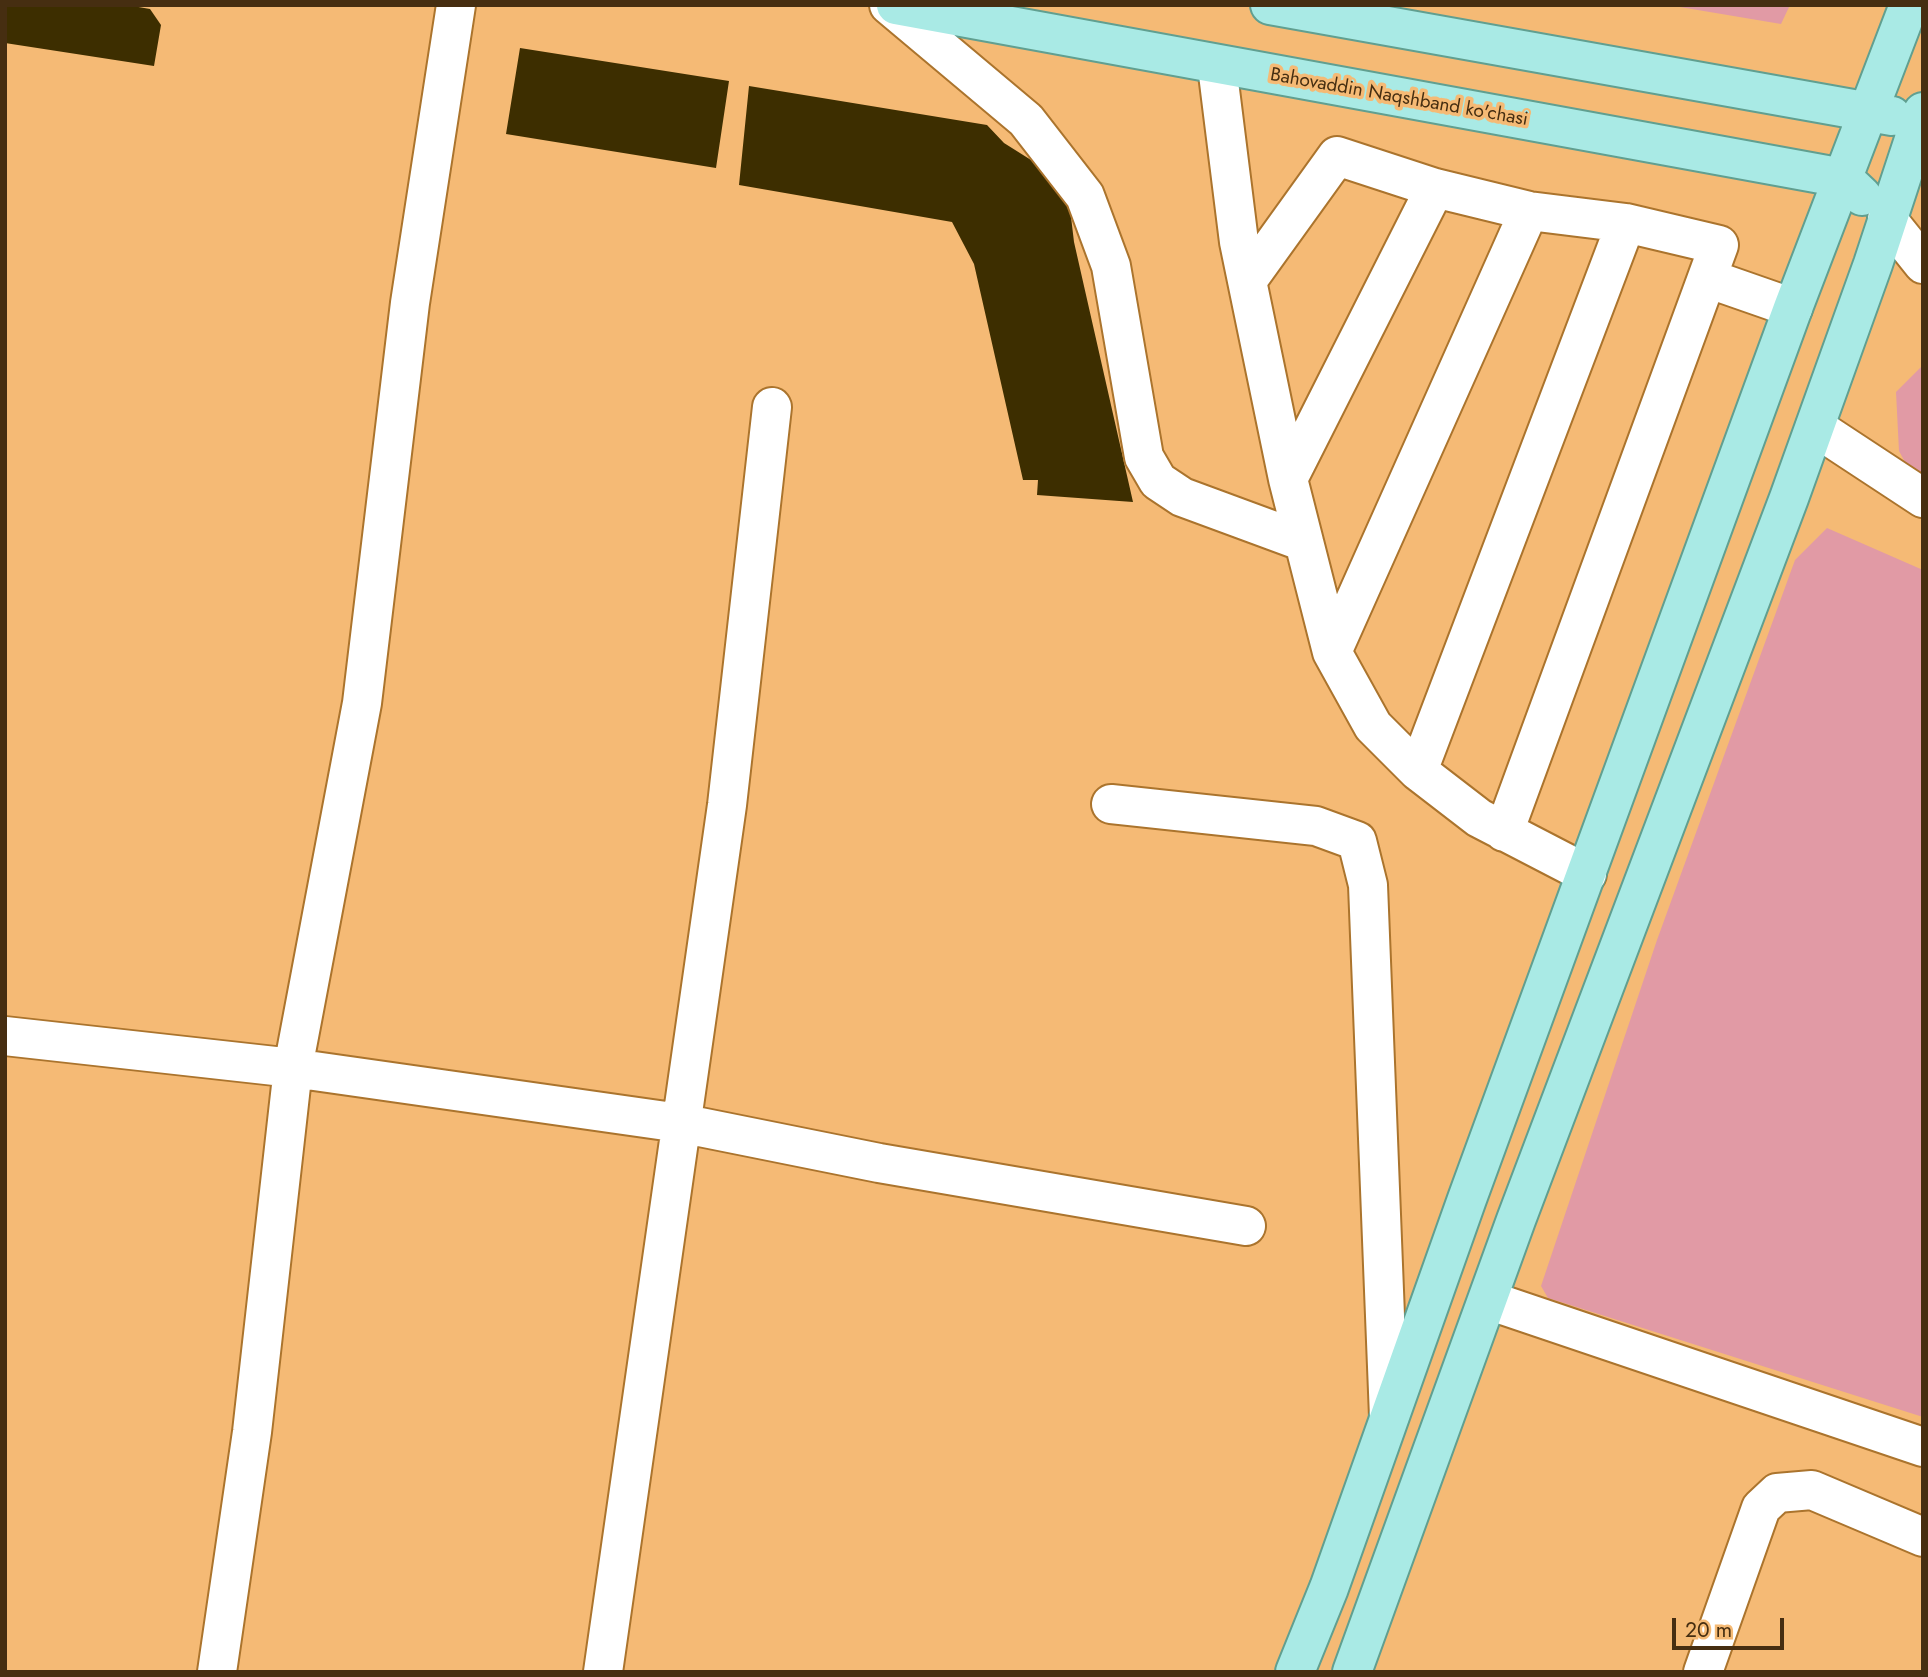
<!DOCTYPE html>
<html>
<head>
<meta charset="utf-8">
<style>
	body { margin:0 }
	#map { position:relative; width:1928px; height:1677px; overflow:hidden; background:#f5ba75; font-family:Jost,sans-serif }
	canvas { display:block }
	.frame { position:absolute; inset:0; border:7px solid #462e11; pointer-events:none }
	.scale { position:absolute; left:1672px; top:1618px; width:112px; height:32px; box-sizing:border-box; border:4px solid #462e11; border-top:0; padding-left:9px; font-size:21px; line-height:24px; white-space:nowrap; color:#462e11; -webkit-text-stroke:5px #f5ba75; paint-order:stroke }
</style>
</head>
<body>
<div id="map">
<canvas width="1928" height="1677"></canvas>
<div class="frame"></div>
<div class="scale">20 m</div>
</div>
<script>
const g = document.querySelector('canvas').getContext('2d');
g.lineJoin = 'round';
function fillPath(path, color) {
  g.fillStyle = color;
  g.fill(path, 'evenodd');
}
function poly(rows) {
  const path = new Path2D();
  for (const r of rows) {
    path.moveTo(r[0], r[1]);
    for (let i = 2; i < r.length; i += 2) path.lineTo(r[i], r[i + 1]);
  }
  return path;
}
function stroke(path, color, width, dash) {
  g.strokeStyle = color;
  g.lineWidth = width;
  g.lineCap = dash ? 'butt' : 'round';
  g.setLineDash(dash || []);
  g.stroke(path);
}
function drawText(font, color, halo, rows, align = 'center') {
  g.font = font + ' Jost,sans-serif';
  g.lineWidth = 7;
  g.setLineDash([]);
  g.textBaseline = 'middle';
  g.strokeStyle = halo;
  g.fillStyle = color;
  for (const [text, x, y, turn = 0] of rows) {
    g.save();
    g.translate(x, y);
    g.rotate((+turn || 0) * Math.PI / 180);
    g.textAlign = isNaN(turn) ? turn : align;
    if (halo) g.strokeText(text, 0, 0);
    g.fillText(text, 0, 0);
    g.restore();
  }
}
fillPath(poly([
	[1668,5,1790,5,1781,24],
	[1923,365,1923,490,1918,486,1899,451,1896,392],
	[1827,528,1923,570,1923,1417,1548,1298,1541,1286,1657,940,1795,560]
]), '#e19aa5');
fillPath(poly([
	[5,5,127,5,150,9,161,25,154,66,5,43],
	[520,48,729,81,716,168,506,134],
	[749,86,987,125,1004,143,1039,165,1069,200,1074,242,1133,502,1037,495,1038,480,1023,480,974,264,952,222,739,185]
]), '#3d2e00');
const minor = poly([
	[889,5,1026,120,1085,196,1111,266,1144,457,1158,481,1182,497,1304,542],
	[1217,66,1239,242,1288,479,1332,652,1373,726,1418,771],
	[1887,219,1923,264],
	[1707,278,1793,308],
	[1247,281,1337,156,1435,188,1529,211,1626,223,1719,245,1504,832],
	[1815,427,1923,498],
	[1288,479,1435,188],
	[1332,652,1529,211],
	[1111,804,1316,826,1357,841,1368,885,1389,1417],
	[1587,874,1479,818,1418,771,1626,223],
	[5,1036,293,1068,680,1123,879,1163,1246,1226],
	[1488,1300,1923,1447],
	[217,1672,252,1432,293,1068,362,703,410,303,456,5],
	[603,1672,727,805,772,407],
	[1703,1672,1761,1508,1777,1493,1812,1490,1923,1537]
]);
const major = poly([
	[896,5,1843,178,1862,196],
	[1270,5,1892,116],
	[1295,1672,1329,1588,1467,1199,1793,308,1909,5],
	[1352,1672,1516,1220,1789,498,1873,264,1923,112]
]);
stroke(minor, '#ab742d', 42);
stroke(major, '#619f90', 42);
stroke(minor, '#fff', 38);
stroke(major, '#a9eae5', 38);
drawText('19px', '#462e11', '#f5ba75', [
	["Bahovaddin Naqshband ko'chasi",1399,98,10]
]);
</script>
</body>
</html>
